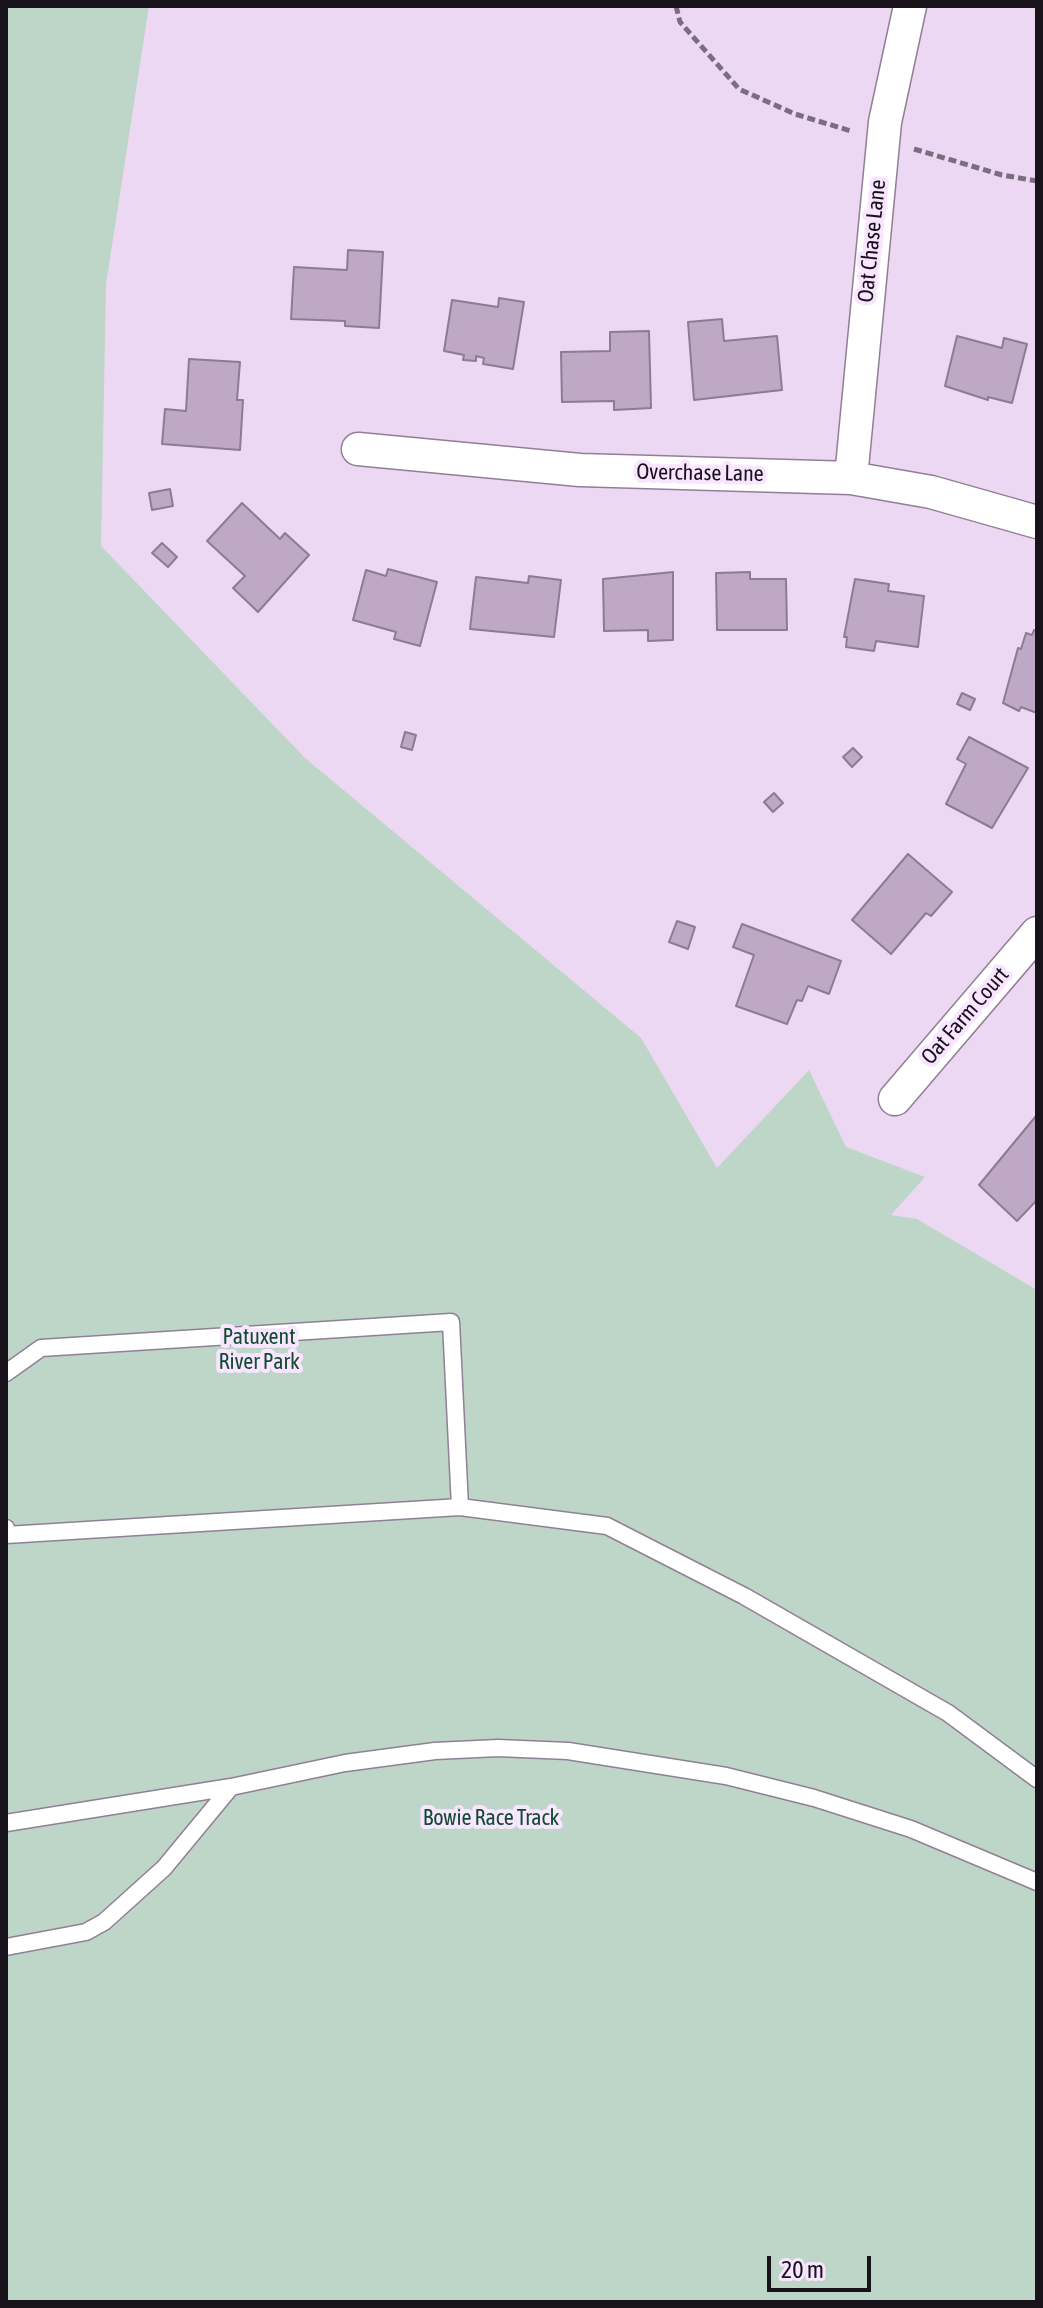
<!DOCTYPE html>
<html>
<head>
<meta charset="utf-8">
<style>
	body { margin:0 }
	#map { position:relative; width:1043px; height:2308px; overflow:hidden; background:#ecd8f2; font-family:"Asap Condensed",sans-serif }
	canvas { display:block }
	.frame { position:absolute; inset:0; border:8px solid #18121a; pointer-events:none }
	.scale { position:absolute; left:767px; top:2256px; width:104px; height:36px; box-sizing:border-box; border:4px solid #18121a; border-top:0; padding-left:10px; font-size:24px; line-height:28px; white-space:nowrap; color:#18121a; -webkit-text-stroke:6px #f9e5ff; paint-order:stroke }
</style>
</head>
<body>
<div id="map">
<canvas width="1043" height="2308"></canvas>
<div class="frame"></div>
<div class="scale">20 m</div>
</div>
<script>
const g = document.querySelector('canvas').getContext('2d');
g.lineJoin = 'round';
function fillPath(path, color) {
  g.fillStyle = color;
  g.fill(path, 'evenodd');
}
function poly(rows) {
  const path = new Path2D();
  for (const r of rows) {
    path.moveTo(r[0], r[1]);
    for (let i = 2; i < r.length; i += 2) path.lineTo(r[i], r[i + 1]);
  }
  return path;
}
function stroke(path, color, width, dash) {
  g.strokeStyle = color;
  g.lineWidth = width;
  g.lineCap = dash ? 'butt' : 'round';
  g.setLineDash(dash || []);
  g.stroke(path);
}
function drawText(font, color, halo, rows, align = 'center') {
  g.font = font + ' "Asap Condensed",sans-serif';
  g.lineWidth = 8;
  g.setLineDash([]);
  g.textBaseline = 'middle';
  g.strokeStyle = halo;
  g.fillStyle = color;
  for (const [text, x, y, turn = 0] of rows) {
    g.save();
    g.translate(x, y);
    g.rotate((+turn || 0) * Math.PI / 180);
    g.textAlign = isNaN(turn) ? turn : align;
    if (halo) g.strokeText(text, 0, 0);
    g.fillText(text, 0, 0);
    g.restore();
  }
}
fillPath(poly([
	[6,6,149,6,106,284,101,546,305,758,641,1038,717,1168,809,1070,846,1147,925,1177,891,1215,917,1219,1037,1290,1037,2302,6,2302]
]), '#bdd6c7');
const building = poly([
	[348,250,383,252,379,328,345,326,345,321,291,319,294,267,347,270,348,250],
	[499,298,524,302,513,369,483,364,484,358,476,356,476,361,463,360,464,355,444,351,452,300,498,307,499,298],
	[722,319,724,341,777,336,782,390,694,400,688,322,722,319],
	[649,331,651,408,614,410,614,401,562,402,561,352,610,351,610,332,649,331],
	[957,336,1002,348,1004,338,1027,344,1012,403,988,397,988,400,945,386,957,336],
	[189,359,240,362,237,400,243,400,240,450,162,444,165,409,186,411,189,359],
	[170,489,173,506,152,510,149,493,170,489],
	[242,503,280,539,285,533,309,555,258,612,233,588,245,576,207,541,242,503],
	[162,543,177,557,168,567,152,553,162,543],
	[388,569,437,582,420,646,394,639,396,632,353,620,366,570,386,576,388,569],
	[673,572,673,640,648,641,648,630,604,631,603,579,673,572],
	[750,572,750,579,786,579,787,630,717,630,716,573,750,572],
	[529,576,561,580,554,637,470,629,476,577,528,583,529,576],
	[855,579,889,584,888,591,924,596,918,647,876,641,874,651,846,647,847,637,844,637,855,579],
	[1034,630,1037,631,1037,713,1021,707,1019,711,1003,703,1018,648,1021,649,1026,633,1032,635,1034,630],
	[962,693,975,699,970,710,957,704,962,693],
	[405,732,416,735,412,750,401,747,405,732],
	[969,737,1028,768,992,828,946,804,966,764,957,759,969,737],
	[853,748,862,757,852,767,843,757,853,748],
	[774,793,783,803,773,812,764,802,774,793],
	[908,854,952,892,931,916,926,913,891,954,852,920,908,854],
	[677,921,695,927,688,949,669,942,677,921],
	[742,924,841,961,829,994,808,986,802,1001,797,1000,787,1024,736,1006,754,955,733,947,742,924],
	[1036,1116,1037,1200,1017,1221,979,1185,1036,1116]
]);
fillPath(building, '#bea8c5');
stroke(building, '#8d7b92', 2);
const lane = poly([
	[6,1373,41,1348,451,1322,460,1507],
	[6,1528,6,1535,460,1507,607,1526,744,1596,948,1713,1037,1779],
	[6,1823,231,1787],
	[6,1947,86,1932,104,1922,164,1868,231,1787,345,1763,435,1751,498,1748,568,1751,726,1776,814,1798,911,1829,1037,1882]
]);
const street = poly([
	[358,449,580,470,851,478,931,492,1037,522],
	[851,478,885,122,910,6],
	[895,1099,1037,933]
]);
stroke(lane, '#917f96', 19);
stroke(street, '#917f96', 35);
stroke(poly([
	[676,6,680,22,739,89,795,114,851,131],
	[914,149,1002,175,1037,181]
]), '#7a6e7e', 5, [8, 4]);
stroke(lane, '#fff', 16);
stroke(street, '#fff', 32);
drawText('22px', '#18121a', '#f9e5ff', [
	["Oat Chase Lane",872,241,-84],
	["Overchase Lane",700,473,1],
	["Oat Farm Court",965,1016,-49]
]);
drawText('22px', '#104c30', '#f9e5ff', [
	["Patuxent",259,1337],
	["River Park",259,1362],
	["Bowie Race Track",491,1818]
]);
</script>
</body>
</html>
